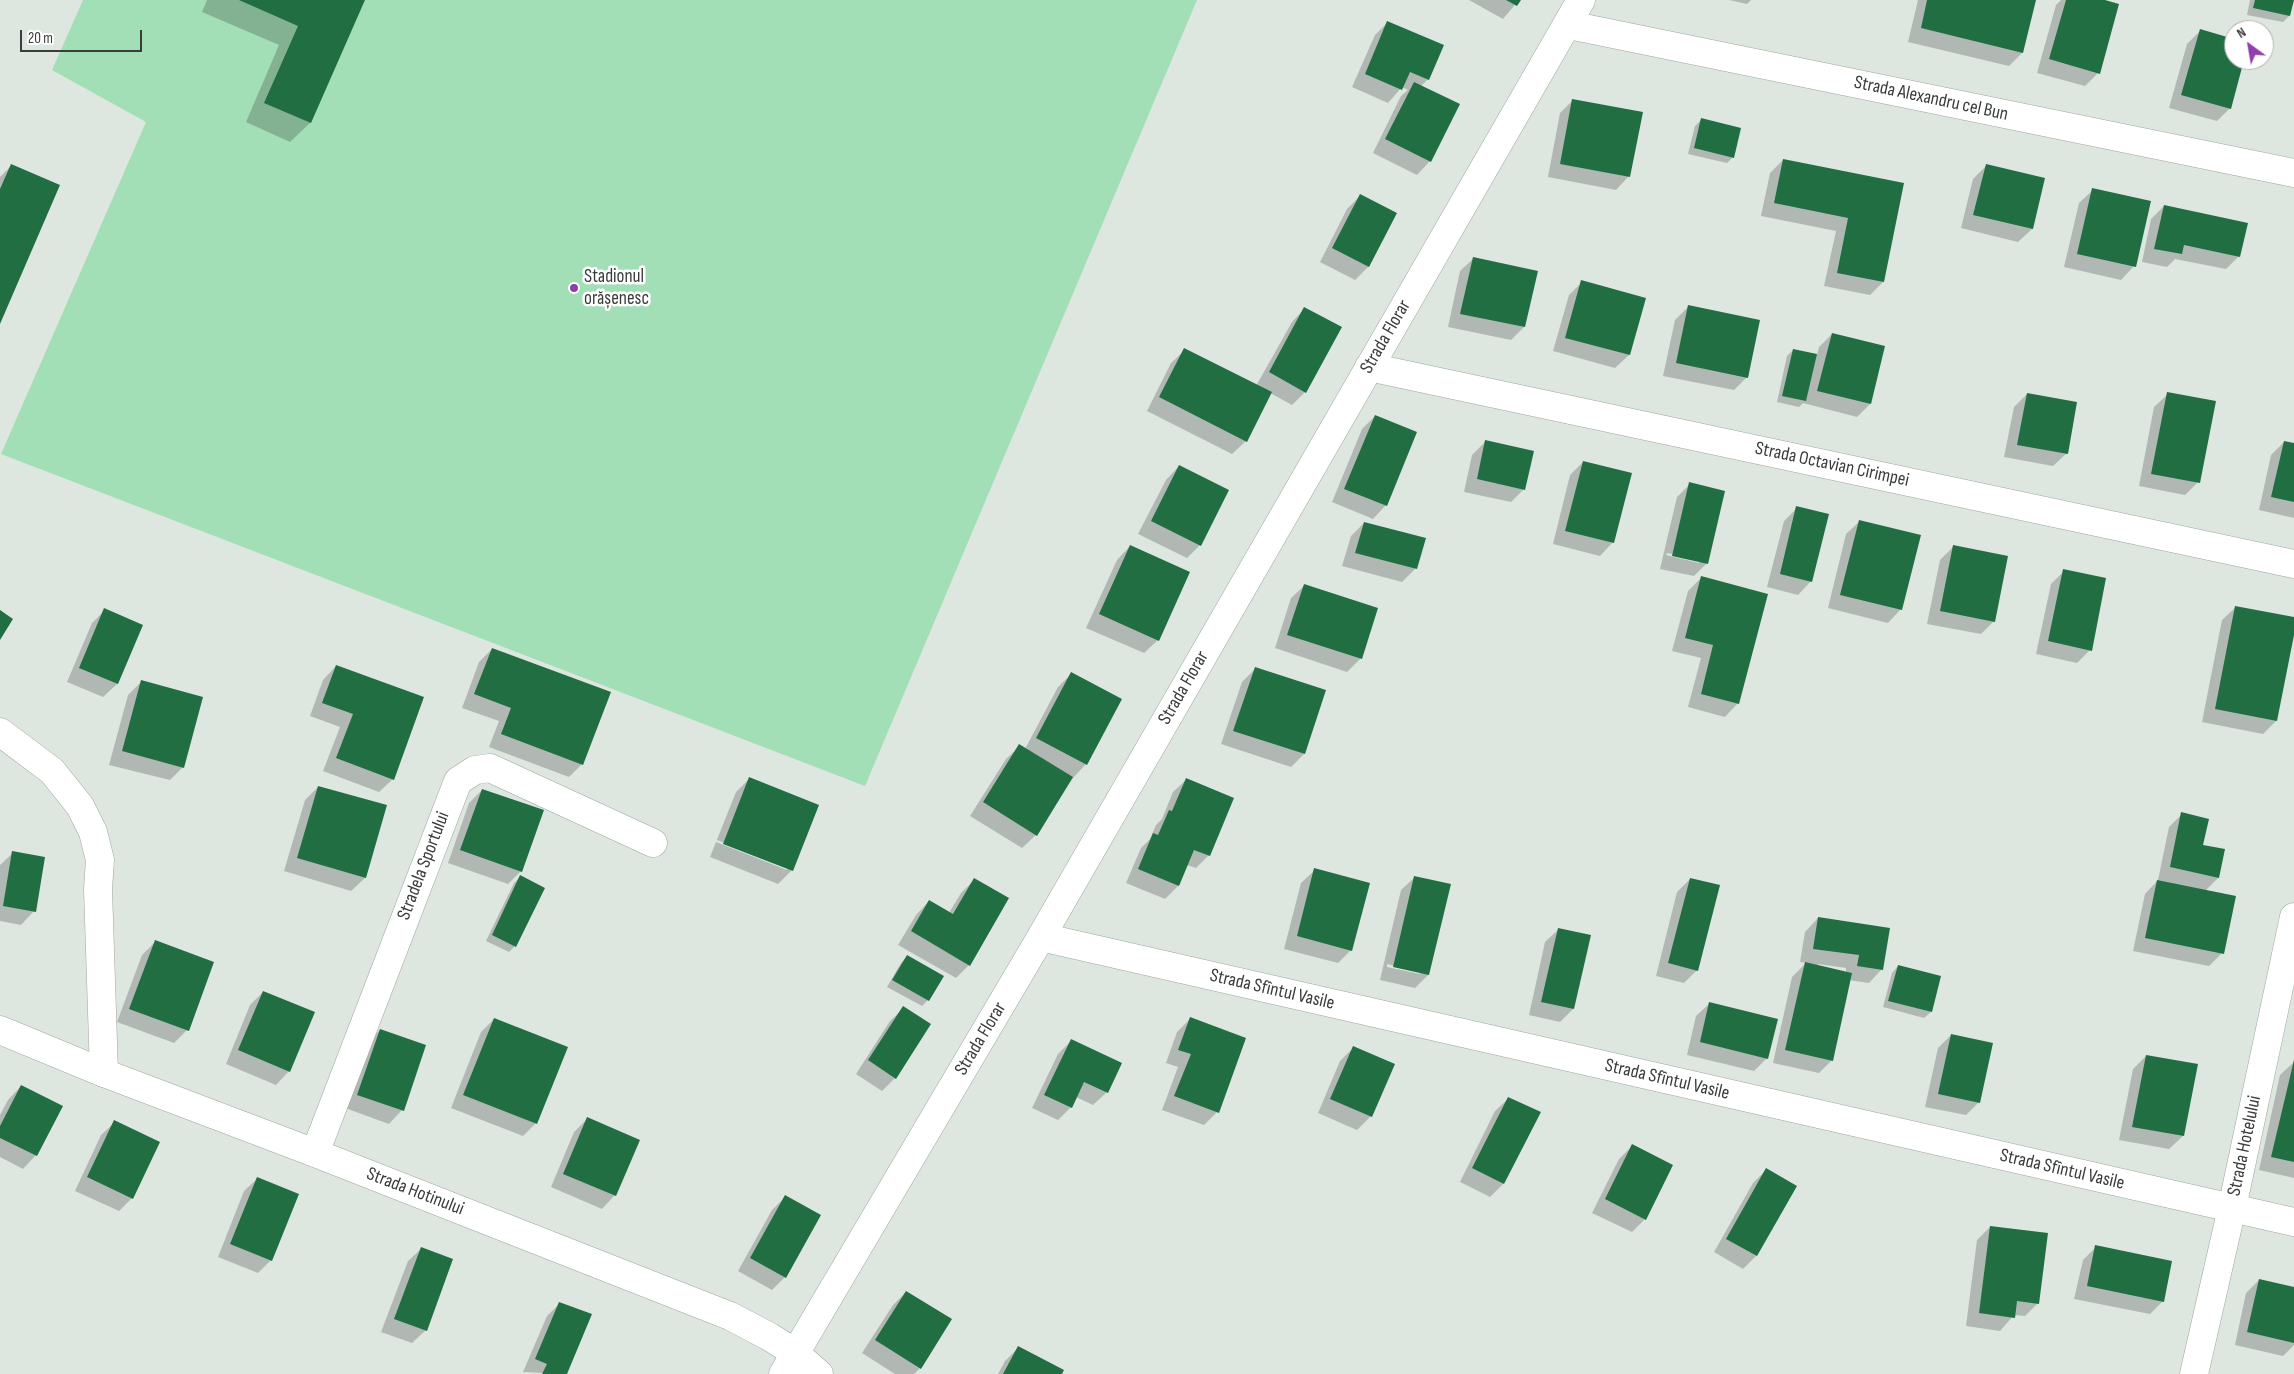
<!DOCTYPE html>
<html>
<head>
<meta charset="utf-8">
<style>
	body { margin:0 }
	#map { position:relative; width:2294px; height:1374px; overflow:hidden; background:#dee6e0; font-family:"Sofia Sans Condensed",sans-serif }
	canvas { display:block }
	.north { position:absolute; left:2224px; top:20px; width:50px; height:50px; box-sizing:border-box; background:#fff; border:1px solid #b0b1b1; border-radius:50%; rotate:328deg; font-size:14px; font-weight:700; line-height:20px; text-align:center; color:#3a3d3b }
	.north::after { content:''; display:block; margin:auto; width:18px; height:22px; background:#923ead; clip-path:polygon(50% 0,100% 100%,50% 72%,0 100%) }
	.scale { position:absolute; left:20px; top:30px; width:122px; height:22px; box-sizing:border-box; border:2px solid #3a3d3b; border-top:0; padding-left:6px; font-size:15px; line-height:18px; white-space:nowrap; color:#3a3d3b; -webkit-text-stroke:4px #fff; paint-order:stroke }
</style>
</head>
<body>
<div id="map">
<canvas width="2294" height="1374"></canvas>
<div class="north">N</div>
<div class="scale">20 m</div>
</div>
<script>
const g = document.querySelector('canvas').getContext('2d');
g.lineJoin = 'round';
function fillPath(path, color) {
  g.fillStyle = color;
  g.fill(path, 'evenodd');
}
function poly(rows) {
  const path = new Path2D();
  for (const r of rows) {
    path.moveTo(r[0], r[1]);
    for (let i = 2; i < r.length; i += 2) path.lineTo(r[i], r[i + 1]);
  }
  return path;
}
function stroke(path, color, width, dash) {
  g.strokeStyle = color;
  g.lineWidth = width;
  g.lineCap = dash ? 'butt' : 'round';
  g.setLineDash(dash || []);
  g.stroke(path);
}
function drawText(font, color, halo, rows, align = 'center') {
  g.font = font + ' "Sofia Sans Condensed",sans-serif';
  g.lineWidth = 5;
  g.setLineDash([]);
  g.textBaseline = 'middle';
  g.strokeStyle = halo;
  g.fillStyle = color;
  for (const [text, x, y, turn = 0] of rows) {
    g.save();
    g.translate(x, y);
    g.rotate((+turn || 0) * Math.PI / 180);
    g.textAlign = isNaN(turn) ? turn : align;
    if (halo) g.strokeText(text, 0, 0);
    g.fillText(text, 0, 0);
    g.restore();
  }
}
fillPath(poly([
	[83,0,1197,0,865,786,1,454,146,122,52,70]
]), '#a3dfb6');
fillPath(poly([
	[207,0,364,0,310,123,290,142,246,122,279,45,202,12],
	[1469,0,1519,0,1503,19],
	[1729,0,1751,0,1747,4],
	[1918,0,2035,0,2022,53,2009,66,1908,42],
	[2061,0,2101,0,2098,73,2085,86,2037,73,2056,5],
	[2250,0,2293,0,2289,16,2283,22,2247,15],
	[1388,22,1428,79,1421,86,1458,105,1430,161,1417,175,1373,153,1401,96,1408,90,1402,87,1388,103,1352,87,1375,35],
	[2200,31,2234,40,2234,60,2243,60,2230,108,2217,121,2169,108,2187,44],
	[1573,100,1629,176,1616,190,1548,177,1560,113],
	[1702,119,1733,157,1727,163,1688,154,1695,126],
	[1783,160,1903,184,1883,282,1870,295,1824,286,1836,231,1761,216,1770,173],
	[11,166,0,321,0,177],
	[1986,166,2043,179,2032,229,2018,242,1961,228,1973,179],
	[2093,190,2134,266,2121,280,2064,267,2079,203],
	[1360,196,1395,214,1368,267,1355,280,1320,262,1347,209],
	[2164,206,2239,256,2226,269,2175,259,2167,267,2142,262,2151,219],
	[1474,258,1524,327,1511,340,1448,327,1460,271],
	[1582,282,1644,299,1629,355,1615,368,1553,351,1569,295],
	[1688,307,1747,377,1734,390,1663,376,1675,320],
	[1305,308,1305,392,1292,405,1270,393,1246,441,1232,454,1147,411,1171,363,1185,350,1256,386,1292,322],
	[1832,334,1870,404,1857,417,1803,403,1799,407,1777,402,1787,356,1793,350,1817,355,1819,347],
	[2027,394,2067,453,2053,466,2004,457,2014,407],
	[2168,394,2198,482,2185,495,2139,486,2154,407],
	[1375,416,1386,505,1373,519,1332,502,1362,429],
	[1485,442,1524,489,1511,502,1464,492,1472,455],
	[2284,442,2294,444,2294,518,2259,510,2271,455],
	[1583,462,1613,542,1600,556,1553,544,1570,475],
	[1179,466,1200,545,1187,558,1138,534,1166,480],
	[1690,484,1707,563,1694,576,1660,569,1677,497],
	[1667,553,1699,560,1699,563,1666,555],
	[1797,508,1811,581,1798,595,1767,587,1784,521],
	[1860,521,1901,609,1888,623,1828,608,1846,534],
	[1364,523,1424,539,1415,569,1402,582,1342,566,1351,536],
	[1130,546,1158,640,1144,653,1086,628,1117,560],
	[1953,547,1994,621,1981,634,1927,624,1940,560],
	[2064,571,2090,650,2077,663,2036,654,2051,584],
	[1701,578,1738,703,1725,717,1688,707,1701,658,1672,651,1688,591],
	[1305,585,1361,658,1347,672,1275,648,1291,598],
	[2236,607,2294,619,2294,629,2276,721,2263,734,2202,722,2222,620],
	[105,610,141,625,117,684,103,697,67,682,92,623],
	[492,649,582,764,569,777,489,747,499,721,462,708,479,662],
	[336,666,393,779,379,792,323,771,340,727,310,716,323,680],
	[1255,669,1324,691,1304,754,1291,767,1221,744,1242,682],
	[1071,674,1120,700,1086,764,1073,778,1036,835,1022,848,970,816,1006,759,1020,746,1025,749,1058,687],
	[141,682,183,767,170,780,109,765,128,695],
	[749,779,817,806,792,870,778,884,710,857,736,792],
	[717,840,787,867,787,870,716,842],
	[1187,779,1209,855,1196,868,1187,865,1178,886,1165,899,1126,883,1141,848,1150,839,1156,825,1162,819,1173,792],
	[318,787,365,878,351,891,284,871,305,800],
	[482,790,521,871,508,884,448,863,469,803],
	[2182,814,2218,878,2205,891,2222,953,2209,966,2133,951,2145,894,2158,880,2169,827],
	[13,853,34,911,21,925,0,921,0,865],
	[1315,870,1351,950,1338,963,1284,949,1301,883],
	[520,877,515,946,509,952,486,941,514,883],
	[1415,877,1428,975,1415,988,1380,980,1401,890],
	[1387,964,1420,972,1420,974,1387,967],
	[975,879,969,965,956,978,898,945,916,915,929,901,949,913,961,893],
	[1690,879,1697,970,1684,983,1656,976,1677,892],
	[1818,918,1882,969,1869,983,1849,980,1832,1060,1819,1073,1773,1063,1792,977,1806,963,1800,962,1805,932],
	[1818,964,1846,968,1846,973,1818,966],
	[1559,929,1573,1009,1560,1022,1529,1015,1545,942],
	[155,942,187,1030,174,1043,117,1022,142,955],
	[907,957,928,1000,922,1006,887,987,901,963],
	[1898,966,1940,977,1931,1012,1924,1018,1883,1007,1892,973],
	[263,992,289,1071,276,1085,226,1064,250,1005],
	[1710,1003,1767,1058,1754,1071,1687,1055,1696,1016],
	[904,1008,895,1078,882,1091,856,1074,890,1021],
	[494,1019,536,1123,523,1136,451,1108,481,1032],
	[1190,1019,1217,1112,1204,1125,1162,1110,1178,1067,1166,1063,1177,1032],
	[380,1030,402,1110,389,1124,345,1108,367,1043],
	[1951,1035,1979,1102,1966,1115,1925,1107,1938,1048],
	[1071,1041,1107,1092,1093,1105,1076,1097,1071,1107,1058,1120,1032,1108,1058,1054],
	[1354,1047,1393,1065,1371,1116,1357,1130,1318,1113,1340,1061],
	[2146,1056,2196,1065,2183,1136,2169,1149,2119,1140,2133,1069],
	[2294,1062,2294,1178,2259,1170,2280,1075],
	[21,1086,36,1155,23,1169,0,1157,0,1115,8,1100],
	[1509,1098,1503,1184,1490,1197,1460,1182,1495,1111],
	[587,1119,615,1195,602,1209,551,1187,574,1132],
	[115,1122,132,1198,119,1211,75,1191,101,1135],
	[1632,1146,1645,1219,1632,1232,1592,1213,1619,1159],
	[1766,1170,1756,1256,1743,1269,1714,1252,1753,1183],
	[258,1178,271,1260,258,1273,218,1257,244,1191],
	[785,1197,785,1277,772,1290,738,1271,772,1210],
	[1990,1227,2038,1303,2025,1316,2014,1315,2000,1331,1966,1326,1977,1240],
	[2096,1247,2163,1301,2150,1314,2074,1299,2083,1260],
	[422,1248,426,1330,412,1343,381,1332,408,1261],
	[2259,1280,2294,1288,2294,1345,2283,1356,2235,1345,2246,1293],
	[906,1292,920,1368,914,1374,895,1374,862,1353,893,1305],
	[560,1303,565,1374,523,1372,547,1316],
	[1019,1347,1060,1374,998,1374,1005,1361]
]), '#0003');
fillPath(poly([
	[239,0,365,0,311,123,264,103,298,26],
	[1506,0,1521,0,1517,6],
	[1927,0,2036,0,2023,53,1921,28],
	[2066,0,2105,0,2119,4,2100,74,2049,59],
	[2255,0,2294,0,2290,16,2253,8],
	[1387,21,1444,45,1429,80,1410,72,1402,90,1365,74],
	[2200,29,2234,39,2234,60,2244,60,2231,109,2181,95],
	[1414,82,1460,104,1431,162,1385,139],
	[1572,99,1643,112,1630,177,1560,164],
	[1701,118,1741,128,1734,158,1694,148],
	[1783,159,1904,183,1884,282,1837,273,1848,218,1774,203],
	[11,164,60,185,0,324,0,189],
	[1986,164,2045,178,2033,229,1973,215],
	[2092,188,2151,201,2136,267,2077,254],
	[1360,194,1397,213,1369,267,1332,248],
	[2164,205,2248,223,2240,257,2184,245,2182,254,2154,249],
	[1473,257,1538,271,1525,327,1460,314],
	[1581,280,1646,298,1630,355,1565,338],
	[1688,305,1760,320,1748,378,1676,363],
	[1304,307,1342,327,1306,393,1269,372],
	[1832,333,1885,346,1871,404,1817,391],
	[1184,348,1272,392,1247,442,1159,397],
	[1793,349,1817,354,1806,401,1782,396],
	[2167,392,2216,401,2200,483,2151,474],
	[2027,393,2077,402,2068,454,2017,445],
	[1375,415,1417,432,1387,506,1344,489],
	[1485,440,1534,451,1525,490,1477,479],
	[2284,441,2294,443,2294,502,2271,497],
	[1583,461,1632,473,1614,543,1565,531],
	[1179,465,1229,490,1201,546,1151,521],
	[1689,482,1725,491,1708,564,1672,556],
	[1796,506,1829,514,1812,582,1780,574],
	[1859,520,1921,535,1902,610,1840,595],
	[1364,522,1426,538,1417,569,1355,553],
	[1130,545,1190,572,1159,641,1099,614],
	[1953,545,2008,556,1995,622,1940,611],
	[2063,569,2106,578,2092,651,2048,641],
	[1701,576,1768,594,1739,704,1701,694,1713,645,1685,638],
	[1304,584,1378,608,1362,659,1287,635],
	[2235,606,2294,617,2294,635,2277,721,2215,709],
	[104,608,143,625,118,684,79,668],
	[0,610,13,619,0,640],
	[492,648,611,692,583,765,501,734,511,708,474,694],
	[336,665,424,697,394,780,336,758,353,714,322,703],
	[1255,667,1326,690,1305,754,1233,731],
	[1071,672,1122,699,1087,765,1036,738],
	[141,680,203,697,184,768,122,751],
	[1019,744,1073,777,1037,836,983,802],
	[749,777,819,805,793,871,723,844],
	[1186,778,1234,798,1210,856,1194,850,1179,886,1138,869,1153,833,1158,835,1169,810,1172,811],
	[318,786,387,805,366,878,297,858],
	[482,789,544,810,522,872,460,850],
	[2181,812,2209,819,2203,845,2225,849,2219,878,2170,867],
	[12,851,45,857,36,912,3,906],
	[1314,868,1370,883,1352,951,1297,936],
	[520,875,545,888,516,947,492,935],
	[1414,876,1451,884,1429,975,1393,967],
	[974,878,1009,898,970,966,911,931,929,900,953,914],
	[1690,878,1720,885,1698,971,1668,963],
	[2157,880,2236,896,2224,954,2145,938],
	[1818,917,1890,928,1883,970,1857,966,1859,955,1813,949],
	[1558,928,1591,935,1574,1009,1541,1002],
	[155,940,214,962,189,1031,129,1009],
	[907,955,944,976,929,1001,892,980],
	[1805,962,1852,973,1833,1061,1785,1050],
	[1898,965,1941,976,1932,1012,1888,1001],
	[263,991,315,1012,290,1072,238,1050],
	[1709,1002,1778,1019,1768,1059,1700,1042],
	[903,1006,931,1024,896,1079,868,1060],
	[1190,1017,1246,1038,1219,1113,1174,1096,1191,1054,1178,1050],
	[494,1018,568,1047,537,1124,463,1095],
	[380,1029,426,1045,404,1111,357,1095],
	[1951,1034,1993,1043,1980,1103,1938,1094],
	[1071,1039,1122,1063,1108,1093,1084,1082,1072,1108,1044,1095],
	[1353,1046,1395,1064,1372,1117,1330,1099],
	[2146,1055,2198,1064,2184,1136,2132,1127],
	[2294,1060,2294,1162,2271,1157],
	[21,1085,63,1106,37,1156,0,1138,0,1126],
	[1508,1097,1541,1112,1504,1184,1472,1168],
	[587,1117,640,1140,616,1196,563,1174],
	[114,1120,160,1142,133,1199,87,1177],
	[1632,1144,1673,1165,1646,1220,1605,1199],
	[1766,1168,1797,1186,1757,1256,1726,1239],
	[257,1177,299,1194,272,1261,230,1244],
	[785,1195,821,1215,786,1278,750,1258],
	[1990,1226,2048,1233,2039,1304,2017,1301,2015,1318,1979,1313],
	[2095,1245,2172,1261,2164,1302,2087,1286],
	[421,1247,453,1259,427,1331,394,1319],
	[2259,1279,2294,1287,2294,1343,2247,1332],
	[906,1291,952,1319,921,1369,875,1340],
	[559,1302,592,1314,567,1374,542,1374,547,1364,535,1359],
	[1018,1346,1064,1370,1062,1374,1003,1374]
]), '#216e42');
const minor = poly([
	[1569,25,2294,173],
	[1369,367,2294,564],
	[0,732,52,771,80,806,93,832,100,860,98,889,104,1073],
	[315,1153,458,781,475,770,490,768,653,843],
	[795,1353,819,1374],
	[2194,1374,2232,1208,2294,917]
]);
const tertiary = poly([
	[1041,937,2294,1222],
	[0,1030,104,1073,315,1153,730,1316,770,1337,795,1353],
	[783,1374,1041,937,1581,0]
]);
stroke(minor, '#9ea6a0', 29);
stroke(tertiary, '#9ea6a0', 29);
stroke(minor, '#fff', 28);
stroke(tertiary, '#fff', 28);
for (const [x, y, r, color] of [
	[574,288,5,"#923ead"]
]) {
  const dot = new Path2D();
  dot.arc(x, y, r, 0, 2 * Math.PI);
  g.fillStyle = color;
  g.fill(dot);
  stroke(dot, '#fff', 2);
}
drawText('19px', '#3a3d3b', '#fff', [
	["Strada Alexandru cel Bun",1931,99,12],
	["Strada Florar",1386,337,-60],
	["Strada Octavian Cirimpei",1832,465,12],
	["Strada Florar",1184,688,-60],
	["Stradela Sportului",424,866,-69],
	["Strada Sfîntul Vasile",1272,990,13],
	["Strada Florar",981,1039,-59],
	["Strada Sfîntul Vasile",1667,1080,13],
	["Strada Hotelului",2245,1146,-78],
	["Strada Sfîntul Vasile",2062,1170,13],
	["Strada Hotinului",415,1192,21]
]);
drawText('19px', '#3a3d3b', '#fff', [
	["Stadionul",584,277],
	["orășenesc",584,299]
], 'left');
</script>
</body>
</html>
